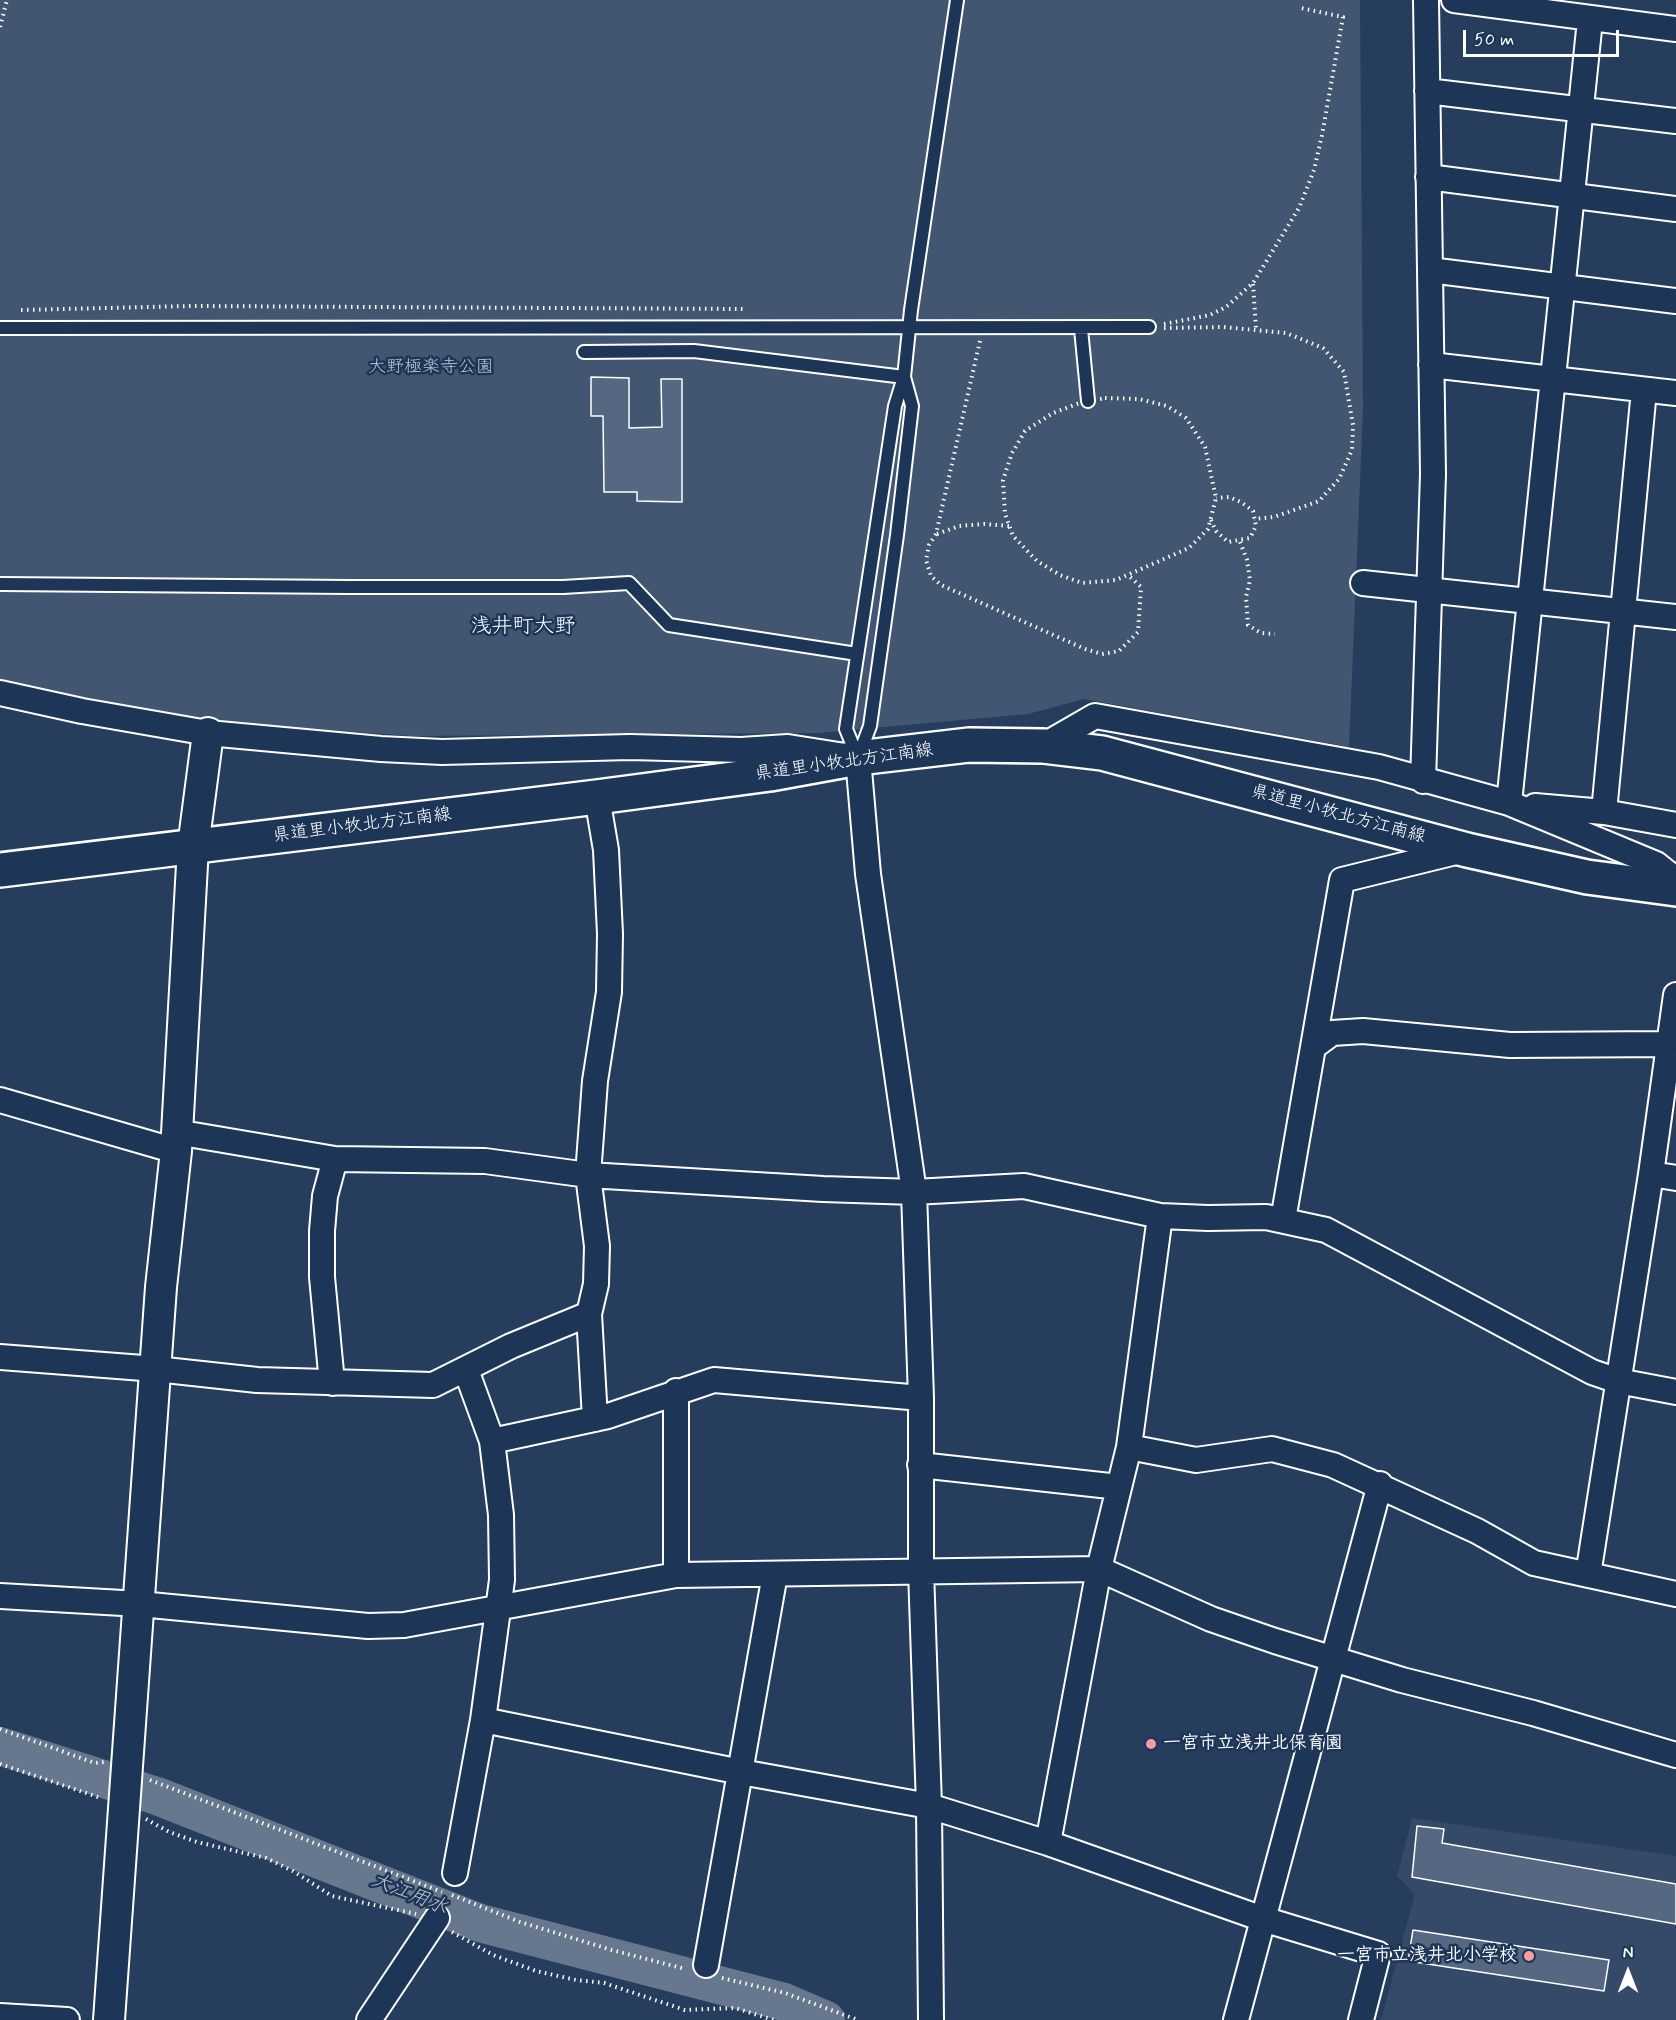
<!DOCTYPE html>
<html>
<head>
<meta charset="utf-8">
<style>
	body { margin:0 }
	#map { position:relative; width:1676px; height:2020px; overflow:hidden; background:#263d5e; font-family:Mynerve,sans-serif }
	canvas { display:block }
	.north { position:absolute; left:1598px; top:1942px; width:60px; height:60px; -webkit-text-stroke:4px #1d3557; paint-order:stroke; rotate:0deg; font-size:16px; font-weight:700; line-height:24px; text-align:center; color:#fff }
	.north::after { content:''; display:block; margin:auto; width:21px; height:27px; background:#fff; clip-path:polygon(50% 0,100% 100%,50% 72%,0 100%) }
	.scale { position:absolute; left:1463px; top:30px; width:156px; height:27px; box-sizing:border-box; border:3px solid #fff; border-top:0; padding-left:8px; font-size:18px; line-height:21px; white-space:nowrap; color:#fff; -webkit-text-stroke:4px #1d3557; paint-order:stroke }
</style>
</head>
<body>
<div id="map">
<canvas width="1676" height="2020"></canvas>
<div class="north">N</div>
<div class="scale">50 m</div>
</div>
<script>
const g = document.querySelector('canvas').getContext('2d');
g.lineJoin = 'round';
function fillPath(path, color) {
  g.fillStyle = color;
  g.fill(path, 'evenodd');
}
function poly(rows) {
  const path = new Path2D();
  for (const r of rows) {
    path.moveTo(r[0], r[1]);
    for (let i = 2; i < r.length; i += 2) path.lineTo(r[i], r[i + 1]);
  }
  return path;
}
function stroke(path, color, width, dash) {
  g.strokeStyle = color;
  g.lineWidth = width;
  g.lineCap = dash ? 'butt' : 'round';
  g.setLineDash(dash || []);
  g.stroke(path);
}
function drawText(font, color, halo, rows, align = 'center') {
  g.font = font + ' Mynerve,"Klee One",sans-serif';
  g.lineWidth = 5;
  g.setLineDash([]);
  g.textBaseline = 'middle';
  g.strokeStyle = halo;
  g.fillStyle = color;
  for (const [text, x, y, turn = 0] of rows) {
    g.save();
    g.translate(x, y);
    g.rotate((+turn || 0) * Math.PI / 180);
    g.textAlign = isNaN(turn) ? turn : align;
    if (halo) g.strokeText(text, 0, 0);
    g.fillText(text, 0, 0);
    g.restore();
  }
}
fillPath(poly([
	[1412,1818,1676,1856,1676,2020,1381,2020,1415,1894,1397,1876]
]), '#344a68');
fillPath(poly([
	[0,0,1360,0,1363,409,1349,747,1084,699,1028,714,818,733,412,736,211,722,0,682]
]), '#425672');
stroke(poly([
	[0,1746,157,1796,480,1923,784,2002,826,2020]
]), '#67788e', 38);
const building = poly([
	[591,377,629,378,629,428,662,427,661,379,682,379,682,502,637,501,637,492,604,492,603,416,591,416,591,377],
	[1417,1826,1444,1829,1442,1843,1676,1884,1676,1924,1412,1877,1417,1826],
	[1413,1930,1609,1960,1604,1991,1408,1961,1413,1930]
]);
fillPath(building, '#556781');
stroke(building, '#fff', 1.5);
const service = poly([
	[0,328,1149,327],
	[1081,329,1088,401],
	[584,352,694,351,904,377,911,310,957,0],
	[904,377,912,406,897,535,870,726,858,758,846,729,895,406,904,377],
	[0,584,348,587,563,587,629,583,669,625,857,654]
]);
const minor = poly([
	[1454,0,1676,29],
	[1427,91,1676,121],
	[1428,177,1676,209],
	[1430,270,1676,301],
	[1431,365,1676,393],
	[1363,583,1676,617],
	[0,693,82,711,208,733,381,749,442,752,630,747,741,750,788,747,858,758,868,874,914,1192,921,1398,921,1570,929,1806,931,2020],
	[1043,746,1095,716,1379,767,1509,803,1656,864,1670,875,1676,884],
	[1423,781,1433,474,1426,0],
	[1509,803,1590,20],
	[1535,806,1604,812,1676,825],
	[1604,812,1644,390],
	[1313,1047,1332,1033,1363,1031,1510,1045,1670,1044],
	[0,1100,176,1151],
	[176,1132,335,1159,485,1161,588,1175,823,1189,914,1192,1024,1186,1160,1216,1208,1218,1266,1217,1326,1230,1592,1372,1618,1381,1676,1392],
	[1651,1174,1676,1178],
	[1283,1220,1342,880,1464,850],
	[589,1314,595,1419],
	[0,1357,156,1369,257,1380,433,1385,511,1346,589,1314,596,1284,597,1246,588,1175,595,1081,609,992,610,934,606,850,597,797],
	[332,1383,322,1277,322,1231,325,1196,335,1159],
	[676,1391,676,1575],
	[492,1441,608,1416,714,1380,921,1398],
	[1129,1447,1196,1460,1272,1449,1333,1465,1477,1531,1534,1563,1676,1594],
	[920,1465,1119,1487],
	[1588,1575,1651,1174,1676,995],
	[0,1596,140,1604,368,1626,404,1625,676,1575,1099,1569,1211,1619,1275,1641,1402,1680,1533,1713,1676,1755],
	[483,1720,741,1772,929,1806,1048,1843,1263,1919,1378,1954,1361,2020],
	[1048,1843,1099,1569,1129,1447,1160,1216],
	[455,1873,483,1720,502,1580,501,1515,492,1441,466,1370],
	[706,1965,775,1574],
	[0,2016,67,2020],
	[369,2020,437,1918],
	[1236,2020,1380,1484]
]);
const tertiary = poly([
	[109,2020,161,1287,176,1151,193,847,208,733]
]);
const secondary = poly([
	[0,870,597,797,770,774,858,758,969,745,1043,746,1102,753,1467,850,1587,877,1676,889]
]);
stroke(service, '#fff', 16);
stroke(minor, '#fff', 28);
stroke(tertiary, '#fff', 34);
stroke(secondary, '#fff', 38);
stroke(poly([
	[0,27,7,0],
	[1253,284,1256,329],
	[21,310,191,306,743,309],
	[1164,324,1210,315,1226,307,1253,283,1299,208,1314,170,1322,135,1343,17,1301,8],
	[1164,328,1223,327,1286,333,1323,348,1344,372,1353,425,1352,450,1339,479,1319,501,1274,517,1254,519],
	[980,341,936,534,929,545,926,560,931,576,941,585,1085,649,1102,654,1119,651,1138,632,1141,587,1128,575],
	[1105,398,1139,399,1167,406,1186,418,1205,447,1216,498,1208,529,1189,548,1116,580,1082,583,1060,575,1037,561,1013,536,1005,514,1003,480,1012,453,1025,431,1053,413,1077,404,1105,398],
	[1211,520,1216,531,1228,542,1250,538,1256,526,1253,511,1241,502,1229,497,1216,498],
	[937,534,959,526,984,524,1010,526],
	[1240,542,1247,560,1250,580,1246,597,1248,625,1261,633,1275,634],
	[0,1729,95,1763,104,1762],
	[0,1764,101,1798],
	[150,1780,442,1892],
	[146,1819,169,1832,197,1842,266,1858,293,1871,332,1896,416,1914],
	[452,1895,520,1922,612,1950,685,1969],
	[452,1932,493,1955,536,1971,576,1980,604,1983,685,2010,735,2008,774,2020],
	[722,1978,785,1993,858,2020]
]), '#fff', 4, [1.5, 4.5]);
stroke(service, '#1d3557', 12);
stroke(minor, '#1d3557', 24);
stroke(tertiary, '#1d3557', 30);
stroke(secondary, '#1d3557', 33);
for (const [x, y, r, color] of [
	[1151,1744,6,"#ff9aa2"],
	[1529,1956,6,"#ff9aa2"]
]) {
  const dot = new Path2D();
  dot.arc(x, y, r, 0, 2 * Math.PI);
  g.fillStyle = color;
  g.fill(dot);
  stroke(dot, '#1d3557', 2);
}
drawText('18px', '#bdc4ce', '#1d3557', [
	["大野極楽寺公園",431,368]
]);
drawText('18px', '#fff', '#1d3557', [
	["県道里小牧北方江南線",844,763,-8],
	["県道里小牧北方江南線",1338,815,15],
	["県道里小牧北方江南線",362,826,-7]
]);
drawText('bold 18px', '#fff', '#1d3557', [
	["一宮市立浅井北保育園",1163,1744],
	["一宮市立浅井北小学校",1517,1956,"right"]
], 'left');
drawText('italic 20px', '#bbc2cc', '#1d3557', [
	["大江用水",409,1895,22]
]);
drawText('21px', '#fff', '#1d3557', [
	["浅井町大野",523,628]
]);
</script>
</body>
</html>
